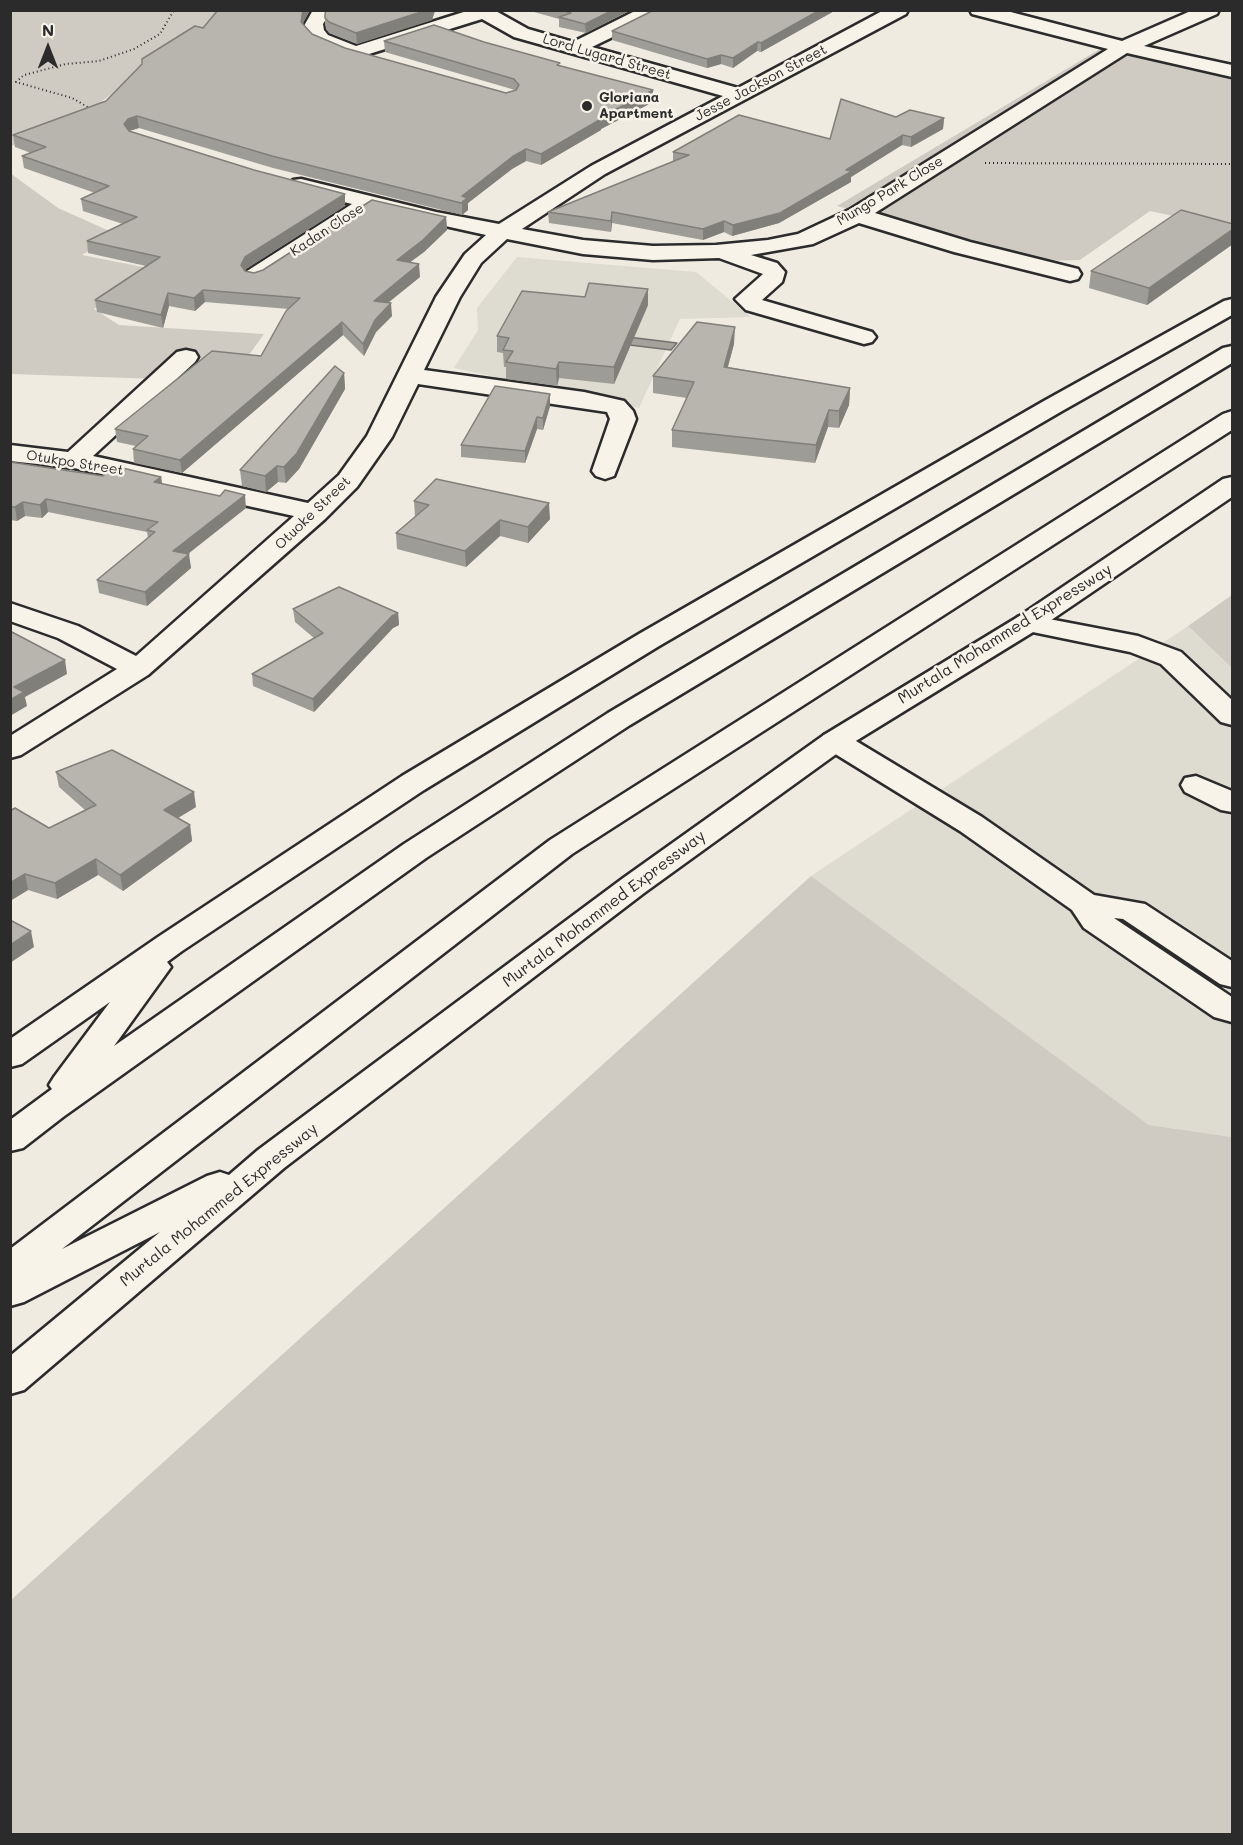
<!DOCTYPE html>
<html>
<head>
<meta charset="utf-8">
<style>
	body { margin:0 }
	#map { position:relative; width:1243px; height:1845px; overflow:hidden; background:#efebe0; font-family:Mali,sans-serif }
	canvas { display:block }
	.frame { position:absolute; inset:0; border:12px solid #2b2b2b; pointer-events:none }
	.north { position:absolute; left:18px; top:18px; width:60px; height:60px; -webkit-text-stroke:4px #f7f3e8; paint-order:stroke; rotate:0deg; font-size:16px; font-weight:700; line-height:24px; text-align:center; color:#2b2b2b }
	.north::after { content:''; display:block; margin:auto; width:21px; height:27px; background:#2b2b2b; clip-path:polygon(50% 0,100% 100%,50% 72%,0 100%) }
</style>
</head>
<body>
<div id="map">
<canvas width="1243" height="1845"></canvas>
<div class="frame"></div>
<div class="north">N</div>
</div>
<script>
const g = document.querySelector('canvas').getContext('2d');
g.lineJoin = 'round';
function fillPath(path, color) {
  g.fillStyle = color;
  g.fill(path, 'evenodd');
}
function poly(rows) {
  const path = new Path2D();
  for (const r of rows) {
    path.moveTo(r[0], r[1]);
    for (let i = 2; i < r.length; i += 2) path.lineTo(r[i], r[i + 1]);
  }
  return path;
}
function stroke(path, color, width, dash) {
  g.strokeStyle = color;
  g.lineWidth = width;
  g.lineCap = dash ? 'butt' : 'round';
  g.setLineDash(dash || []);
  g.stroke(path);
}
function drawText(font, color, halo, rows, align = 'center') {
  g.font = font + ' Mali,sans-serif';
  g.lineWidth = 5;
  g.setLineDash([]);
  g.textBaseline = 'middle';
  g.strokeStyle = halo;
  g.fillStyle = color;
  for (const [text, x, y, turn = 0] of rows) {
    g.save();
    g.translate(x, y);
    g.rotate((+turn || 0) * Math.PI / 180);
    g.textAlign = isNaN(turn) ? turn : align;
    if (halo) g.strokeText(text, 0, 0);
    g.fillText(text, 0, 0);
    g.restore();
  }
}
fillPath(poly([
	[517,257,696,272,751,317,680,319,639,408,454,368,478,330,477,308],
	[1188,626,1232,668,1232,1137,1149,1125,811,876]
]), '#dedbd1');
fillPath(poly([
	[11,11,222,11,210,23,102,101,93,114,11,146],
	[1120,37,1232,69,1232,229,1150,211,1080,260,1043,261,837,206],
	[10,173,58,208,116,234,82,255,153,269,94,309,119,325,264,334,244,362,197,358,158,379,11,374],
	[1232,595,1232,668,1188,626],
	[811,876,1149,1125,1232,1137,1232,1834,11,1834,11,1600]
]), '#cfcbc2');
const water = poly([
	[620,336,677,343,671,350,613,343,620,336]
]);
fillPath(water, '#a4a29a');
stroke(water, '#74726e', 1.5);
const minor = poly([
	[313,10,332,10,323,24,324,30,328,35,356,46,470,10,494,10,528,29,573,42,637,10,662,10,660,14,592,47,738,88,884,10,908,10,906,14,605,174,522,229,583,240,653,246,716,245,768,240,798,234,849,210,1108,49,972,14,970,10,1003,10,1122,41,1193,10,1219,10,1217,14,1144,46,1232,65,1232,77,1127,53,875,213,970,242,1078,269,1081,274,1078,279,1070,281,954,252,859,223,813,244,751,255,777,263,785,272,782,282,762,300,872,332,876,337,872,342,864,344,746,310,735,299,763,274,719,258,653,260,583,254,507,239,481,263,460,297,424,370,584,392,624,401,633,411,636,419,614,476,605,479,596,476,592,471,610,419,607,412,418,384,392,437,357,487,325,519,148,675,21,755,10,758,10,736,117,669,58,638,10,621,10,603,78,626,136,656,294,516,74,468,10,461,10,445,68,452,177,352,186,350,195,352,198,357,195,362,93,456,308,503,339,475,367,436,436,297,465,254,486,235,373,210,263,281,255,283,247,281,244,276,247,271,352,204,293,190,290,185,293,180,301,179,436,212,499,224,591,166,723,96,514,37,482,19,369,54,367,59,360,61,314,43,304,31,305,24,313,10],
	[1028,615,1138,636,1181,652,1232,700,1232,725,1221,722,1161,664,1130,652,1018,629,1014,623,1018,617,1028,615],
	[835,732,846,735,982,817,1094,895,1145,904,1232,961,1232,987,1220,984,1123,919,1114,918,1232,997,1232,1022,1214,1017,1084,928,1072,910,960,831,824,747,820,741,824,735,835,732],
	[1196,776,1232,791,1232,812,1221,810,1185,792,1181,785,1185,778,1196,776]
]);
const highway = poly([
	[1232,299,1232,315,1062,411,659,646,424,790,182,951,167,962,171,967,114,1046,404,844,608,713,1223,348,1232,346,1232,363,630,725,426,858,63,1117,23,1148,10,1151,10,1120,52,1089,49,1085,54,1077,110,1002,22,1064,10,1067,10,1039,158,937,402,776,639,634,1044,401,1224,301,1232,299],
	[1232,411,1232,430,572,854,62,1249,207,1176,220,1172,229,1175,258,1150,622,879,824,735,1018,617,1223,479,1232,477,1232,497,1038,629,846,747,644,893,284,1168,24,1390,10,1394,10,1356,160,1232,24,1302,10,1306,10,1249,550,840,1223,414,1232,411]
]);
stroke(minor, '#2b2b2b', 5);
stroke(highway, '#2b2b2b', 5);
stroke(poly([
	[91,109,72,98,16,82,24,75,66,64,99,61,134,49,160,34,174,10],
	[985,163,1232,164]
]), '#2b2b2b', 2, [1, 3]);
fillPath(minor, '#f7f3e8');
fillPath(highway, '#f7f3e8');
fillPath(poly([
	[310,10,303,23,312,34,345,48,506,93,515,90,385,52,384,41,484,42,560,66,653,102,601,129,601,130,541,165,526,161,512,169,468,203,468,210,462,215,273,168,139,128,129,131,254,170,345,194,345,206,246,269,245,271,254,273,446,217,447,230,424,252,410,262,420,277,388,303,392,316,376,332,364,356,343,335,182,473,134,463,133,449,136,446,117,442,115,429,261,356,289,309,205,302,195,311,169,306,163,328,97,312,95,300,146,266,88,253,87,241,123,224,83,211,81,199,95,193,24,168,22,156,31,153,15,147,13,135,106,101,203,28],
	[527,10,631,10,586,33,559,27,559,19],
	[654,10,836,10,761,52,757,51,733,68,721,64,707,68,612,40,612,31],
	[435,11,432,20,357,44,329,33,326,29,325,24,325,14],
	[896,117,944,118,943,129,911,147,902,145,851,177,851,182,779,223,732,236,724,232,703,240,612,223,611,232,549,223,548,212,673,162,673,152,830,139],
	[1233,224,1233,244,1147,305,1089,288,1091,271],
	[648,305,614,384,559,378,557,386,506,379,506,367,504,367,503,353,497,352,497,336],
	[734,344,728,367,850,388,849,405,839,428,828,427,815,463,672,447,672,430,687,398,653,393,653,376],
	[344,373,345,389,299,469,286,483,278,482,266,492,242,486,240,470],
	[550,394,550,406,543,430,537,429,525,463,461,457,461,445],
	[10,462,103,476,161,477,162,484,246,508,188,554,191,568,147,606,99,593,97,580,148,538,147,532,48,512,42,518,25,516,17,521,10,520],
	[414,501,550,519,528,543,500,536,466,567,397,549,396,533,415,517],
	[293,609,398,613,399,625,393,628,314,712,253,686,252,674,314,638,295,622],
	[56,772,196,807,178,818,190,825,192,841,123,891,98,875,57,899,28,890,10,901,10,811,49,828,85,810,59,787]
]), '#9e9c96');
fillPath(poly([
	[303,10,310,10,303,23,301,22],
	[427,10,435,10,432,20,357,44,356,33],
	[613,10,631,10,586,33,585,24],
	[820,10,836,10,761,52,761,43],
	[758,42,757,51,733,68,733,58],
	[721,55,721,64,707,68,707,59],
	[653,90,653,102,601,129,601,130,541,165,541,154,599,118],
	[137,116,139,128,129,131,124,124,128,119],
	[944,118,943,129,911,147,911,137],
	[903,135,902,145,851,177,851,182,779,223,732,236,733,225,846,170],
	[526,149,526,161,512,169,468,203,468,210,462,215,462,196,512,157],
	[345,194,345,206,246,269,242,277,241,265,245,257],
	[612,212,612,223,611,232,611,221],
	[446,217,447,230,424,252,397,272,397,260],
	[724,221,724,232,703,240,703,229],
	[1233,229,1233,244,1147,305,1149,288],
	[419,264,420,277,375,313,374,301],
	[648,289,648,305,614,384,614,367],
	[203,290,205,302,195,311,194,298],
	[168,293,169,306,163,328,161,315],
	[391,303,392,316,376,332,364,356,363,344,375,320],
	[342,322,343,335,182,473,180,460],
	[735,327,734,344,723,383,724,367],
	[559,362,559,378,557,386,556,369],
	[344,373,345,389,299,469,286,483,284,467],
	[850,388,849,405,839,428,839,411],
	[550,394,550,406,543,430,543,418],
	[829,410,828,427,815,463,816,445],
	[537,417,537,429,525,463,525,451],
	[277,466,278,482,266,492,265,476],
	[161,477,163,490,154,482],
	[245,495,246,508,175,564,173,551],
	[46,499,48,512,42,518,40,505],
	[23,502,25,516,17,521,15,507],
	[549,503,550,519,528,543,528,527],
	[500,520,500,536,466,567,465,551],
	[189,554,191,568,147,606,145,592],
	[398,613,399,625,393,628,314,712,313,699,392,616],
	[65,660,67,674,25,697,27,706,10,716,10,700,14,687],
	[194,792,196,807,166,825,164,810],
	[190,825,192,841,123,891,120,875],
	[96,859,98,875,57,899,55,883],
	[25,874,28,890,10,901,10,883],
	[31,931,34,947,10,963,10,945]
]), '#817f7a');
const building = poly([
	[218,10,303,10,301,22,312,34,345,48,506,93,516,90,519,85,514,79,384,41,434,25,484,42,560,63,557,65,653,90,599,118,601,119,541,154,526,149,512,157,462,196,467,198,461,203,272,156,137,116,128,119,124,124,129,131,254,170,345,194,245,257,241,265,245,271,254,273,263,270,372,200,446,217,423,240,397,260,419,264,374,301,391,303,375,320,363,344,342,322,180,460,133,449,148,436,115,429,212,351,261,356,286,311,300,298,203,290,194,298,168,293,161,315,95,300,160,257,87,241,137,217,81,199,109,186,22,156,46,147,13,135,106,101,142,64,142,59,195,26,203,28,218,10],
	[326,10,427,10,356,33,329,22,325,18,325,14,326,10],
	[561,10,613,10,585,24,559,17,571,13,561,10],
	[654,10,820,10,761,43,758,42,733,58,721,55,707,59,612,31,654,10],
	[841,99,896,117,910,110,944,118,911,137,903,135,846,170,852,171,780,213,733,225,724,221,703,229,612,212,611,221,548,212,689,155,673,152,739,115,830,139,841,99],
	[1181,210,1233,224,1233,229,1149,288,1091,271,1181,210],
	[589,283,648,289,614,367,559,362,556,369,506,362,513,351,503,350,509,338,497,336,522,291,585,297,589,283],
	[697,322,735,327,724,367,850,388,839,411,829,410,816,445,672,430,694,382,653,376,697,322],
	[335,366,344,373,297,453,284,467,277,466,265,476,240,470,335,366],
	[495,386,550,394,543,418,537,417,525,451,461,445,495,386],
	[10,462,103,476,114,466,161,477,154,482,220,496,225,490,245,495,173,551,189,554,145,592,97,580,155,532,147,530,158,522,46,499,40,505,23,502,15,507,10,507,10,462],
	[436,479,549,503,528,527,500,520,465,551,396,533,429,505,414,501,436,479],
	[339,587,398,613,392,616,313,699,252,674,323,633,293,609,339,587],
	[10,631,65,660,14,687,24,692,10,700,10,631],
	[112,750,194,792,164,810,190,825,120,875,96,859,55,883,25,874,10,883,10,811,15,808,49,828,96,805,56,772,112,750],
	[10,920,31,931,10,945,10,920]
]);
fillPath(building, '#b8b5ae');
stroke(building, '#817f7a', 1.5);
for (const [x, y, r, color] of [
	[587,106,6,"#2b2b2b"]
]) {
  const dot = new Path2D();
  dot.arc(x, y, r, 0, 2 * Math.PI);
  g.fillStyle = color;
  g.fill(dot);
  stroke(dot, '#f7f3e8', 2);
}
drawText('14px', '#2b2b2b', '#f7f3e8', [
	["Lord Lugard Street",607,57,16],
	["Jesse Jackson Street",761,83,-28],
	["Mungo Park Close",890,191,-31],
	["Kadan Close",327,230,-33],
	["Otukpo Street",75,463,9],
	["Otuoke Street",313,513,-44]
]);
drawText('bold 14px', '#2b2b2b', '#f7f3e8', [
	["Gloriana",599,98],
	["Apartment",599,114]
], 'left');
drawText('16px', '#2b2b2b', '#f7f3e8', [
	["Murtala Mohammed Expressway",1005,634,-32],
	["Murtala Mohammed Expressway",604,909,-37],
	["Murtala Mohammed Expressway",219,1205,-39]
]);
</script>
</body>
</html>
